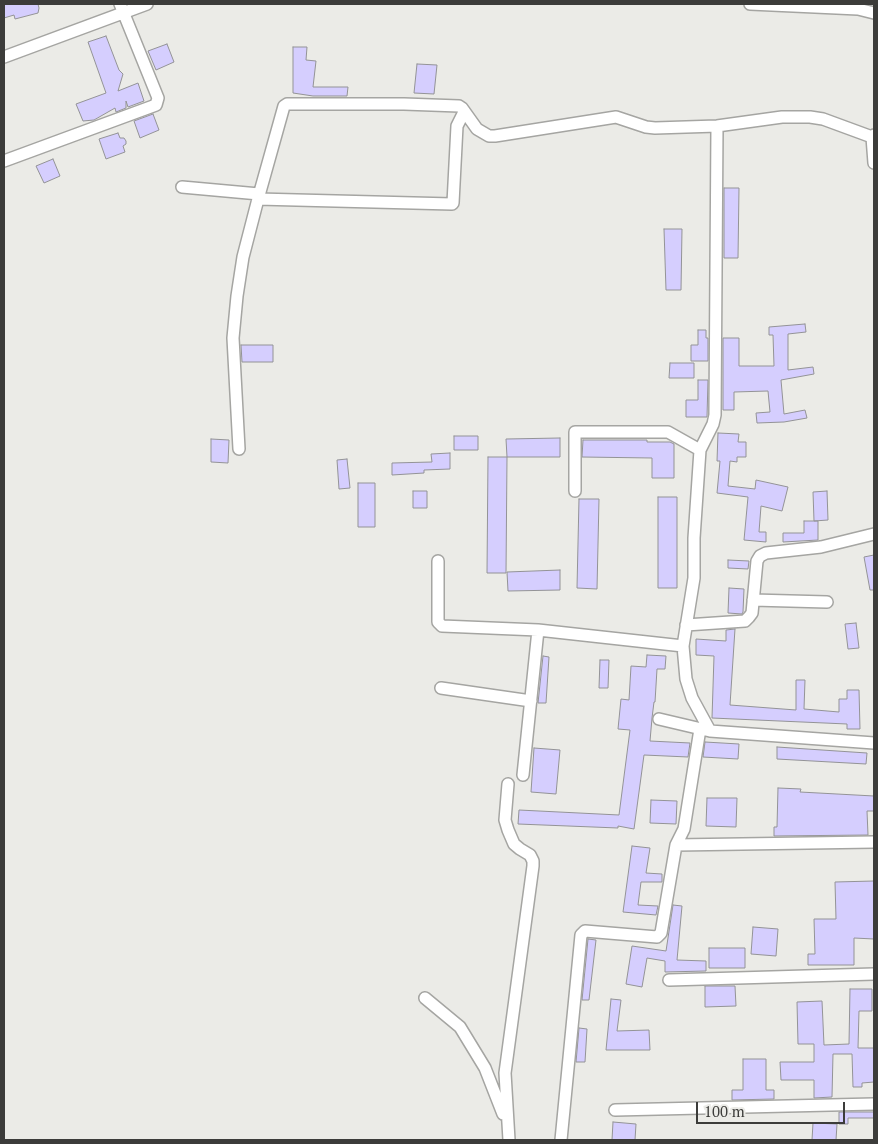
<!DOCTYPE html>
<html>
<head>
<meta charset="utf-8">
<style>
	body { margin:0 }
	#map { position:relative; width:878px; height:1144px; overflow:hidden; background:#ebebe7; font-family:"PT Serif",serif }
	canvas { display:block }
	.frame { position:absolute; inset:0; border:5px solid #3c3c3a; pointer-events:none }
	.scale { position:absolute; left:696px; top:1102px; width:149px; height:22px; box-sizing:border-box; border:2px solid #3c3c3a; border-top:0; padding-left:6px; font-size:15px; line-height:18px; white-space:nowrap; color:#3c3c3a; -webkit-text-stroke:4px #ebebe7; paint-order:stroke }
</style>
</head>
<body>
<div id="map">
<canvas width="878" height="1144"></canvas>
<div class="frame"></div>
<div class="scale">100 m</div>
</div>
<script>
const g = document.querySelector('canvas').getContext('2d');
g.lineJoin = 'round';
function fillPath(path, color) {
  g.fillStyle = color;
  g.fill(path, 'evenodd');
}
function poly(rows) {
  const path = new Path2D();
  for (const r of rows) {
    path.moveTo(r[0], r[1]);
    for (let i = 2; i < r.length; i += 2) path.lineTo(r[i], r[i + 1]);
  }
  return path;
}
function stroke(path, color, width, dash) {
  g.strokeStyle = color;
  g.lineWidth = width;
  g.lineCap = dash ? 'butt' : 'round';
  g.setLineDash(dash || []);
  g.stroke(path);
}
const building = poly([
	[4,4,38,4,39,8,38,13,15,19,14,15,4,18,4,4],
	[106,36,119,70,123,74,118,91,138,83,144,101,128,107,126,101,126,108,116,112,115,108,94,120,83,121,76,104,106,93,88,42,106,36],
	[167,44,174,62,156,70,148,51,167,44],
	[293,47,307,47,306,60,316,61,313,87,348,87,347,96,313,96,293,93,293,47],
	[417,64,437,65,434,94,414,93,417,64],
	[153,114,159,130,140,138,134,121,153,114],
	[118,133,120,138,124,138,126,141,126,144,123,146,125,152,106,159,99,139,118,133],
	[53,159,60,176,44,183,36,166,53,159],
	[724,188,739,188,738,258,724,258,724,188],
	[664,229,682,229,681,290,666,290,664,229],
	[805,324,806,332,788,334,788,370,813,367,814,374,781,380,784,414,805,410,807,418,784,422,757,423,756,413,770,412,768,391,734,392,734,410,723,410,723,338,739,338,739,366,774,366,773,335,769,335,769,327,805,324],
	[698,330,706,330,706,338,708,338,708,361,691,361,691,345,698,345,698,330],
	[241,345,273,345,273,362,242,362,241,345],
	[670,363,694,363,694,378,669,378,670,363],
	[698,380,708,380,707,417,686,417,686,400,698,400,698,380],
	[718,433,739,434,738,442,746,442,746,457,737,457,737,462,730,461,728,486,755,489,756,480,788,487,782,511,761,506,759,532,766,532,766,542,744,540,748,497,717,493,720,461,717,461,718,433],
	[454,436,478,436,478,450,454,450,454,436],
	[560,438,560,457,507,457,506,439,560,438],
	[211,439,229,440,228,463,211,462,211,439],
	[583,440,647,440,647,442,670,442,674,444,674,478,652,478,652,458,582,457,583,440],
	[450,453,450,469,424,470,424,473,392,475,392,463,432,462,431,454,450,453],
	[488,457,507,457,506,573,487,573,488,457],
	[347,459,350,488,339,489,337,460,347,459],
	[358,483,375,483,375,527,358,527,358,483],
	[413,491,427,491,427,508,413,508,413,491],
	[827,491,828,520,814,521,813,492,827,491],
	[658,497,677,497,677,588,658,588,658,497],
	[579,499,599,499,597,589,577,588,579,499],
	[804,521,818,521,818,540,783,542,783,533,804,533,804,521],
	[874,555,874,590,870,590,864,557,874,555],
	[728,560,749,561,748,569,728,568,728,560],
	[560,570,560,590,508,591,507,572,560,570],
	[729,588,744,589,743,612,742,614,728,613,729,588],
	[856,623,859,648,848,649,845,624,856,623],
	[735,629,730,705,796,710,796,680,805,680,804,709,839,712,839,699,847,699,847,690,859,690,860,729,847,729,847,724,712,718,714,656,696,655,696,639,726,641,726,630,735,629],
	[647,655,666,656,665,669,657,669,655,702,654,702,652,718,650,741,690,743,688,757,644,755,634,829,618,826,618,828,518,824,519,810,619,815,630,730,618,729,621,699,629,700,631,666,646,667,647,655],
	[543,656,549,657,546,703,538,703,543,656],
	[600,660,609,660,608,688,599,688,600,660],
	[705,742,739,744,738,759,703,757,705,742],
	[777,747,867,753,866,764,777,759,777,747],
	[534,748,560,750,556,794,531,792,534,748],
	[778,788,801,789,800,792,874,796,874,811,867,811,868,835,774,836,774,827,777,827,778,788],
	[707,798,737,798,736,827,706,826,707,798],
	[651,800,677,801,676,824,650,823,651,800],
	[632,846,650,848,646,873,662,874,662,882,641,882,638,905,658,906,656,915,623,912,632,846],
	[874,881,874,939,854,938,854,965,808,965,808,954,815,954,814,919,836,919,835,882,874,881],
	[673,905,682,906,677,960,706,961,706,971,665,972,665,961,647,958,642,987,626,984,632,946,666,951,673,905],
	[753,927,778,929,776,956,751,954,753,927],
	[588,939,596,940,589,1000,582,1000,588,939],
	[709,948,745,948,745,968,709,968,709,948],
	[705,986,735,986,736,1006,705,1007,705,986],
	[850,989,872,989,872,1011,859,1011,858,1048,874,1048,874,1082,862,1083,862,1087,853,1087,852,1054,833,1054,832,1097,814,1098,814,1080,781,1080,780,1062,814,1062,814,1044,798,1044,797,1002,822,1001,824,1045,849,1044,850,989],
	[611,999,621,1000,617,1031,649,1030,650,1050,606,1050,611,999],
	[579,1028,587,1029,585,1062,576,1062,579,1028],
	[743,1059,766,1059,766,1090,774,1090,774,1099,732,1100,732,1090,743,1090,743,1059],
	[874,1112,874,1118,848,1118,848,1124,839,1124,839,1112,874,1112],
	[613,1122,636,1124,635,1140,612,1140,613,1122],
	[813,1123,837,1124,836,1140,812,1140,813,1123]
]);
fillPath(building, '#d5cefe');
stroke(building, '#939396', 1);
const minor = poly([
	[750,4,858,9,874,13],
	[4,57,147,4],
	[872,137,874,163],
	[4,161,156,105,158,98,120,4],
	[182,187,259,194],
	[258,199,452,204,453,203,457,126,464,112],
	[239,449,233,338,237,296,243,257,258,199,284,106,287,104,404,104,459,106,462,108,477,129,489,136,495,136,616,117,646,127,655,128,717,126,782,117,810,117,823,119,872,137,874,135],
	[575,491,575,432,668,432,700,450],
	[438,561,438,622,442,626,538,630],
	[753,600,827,602],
	[686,625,745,621,749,617,752,613,757,561,760,556,766,553,821,547,874,534],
	[441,688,531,701],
	[659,719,710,731,874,743],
	[710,731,692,698,686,679,683,646,694,578,694,538,700,450,713,424,715,415,717,126],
	[523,775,538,630,683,646],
	[508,784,505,820,508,830,514,844,520,849,530,855,533,861,533,866,505,1073,509,1140],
	[676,845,874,842],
	[669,980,874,974],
	[425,998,460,1027,485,1068,503,1114],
	[615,1110,874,1104],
	[561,1140,581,935,585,931,657,937,661,933,676,845,684,829,700,729]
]);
stroke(minor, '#a5a5a2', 14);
stroke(minor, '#fff', 11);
</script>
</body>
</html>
